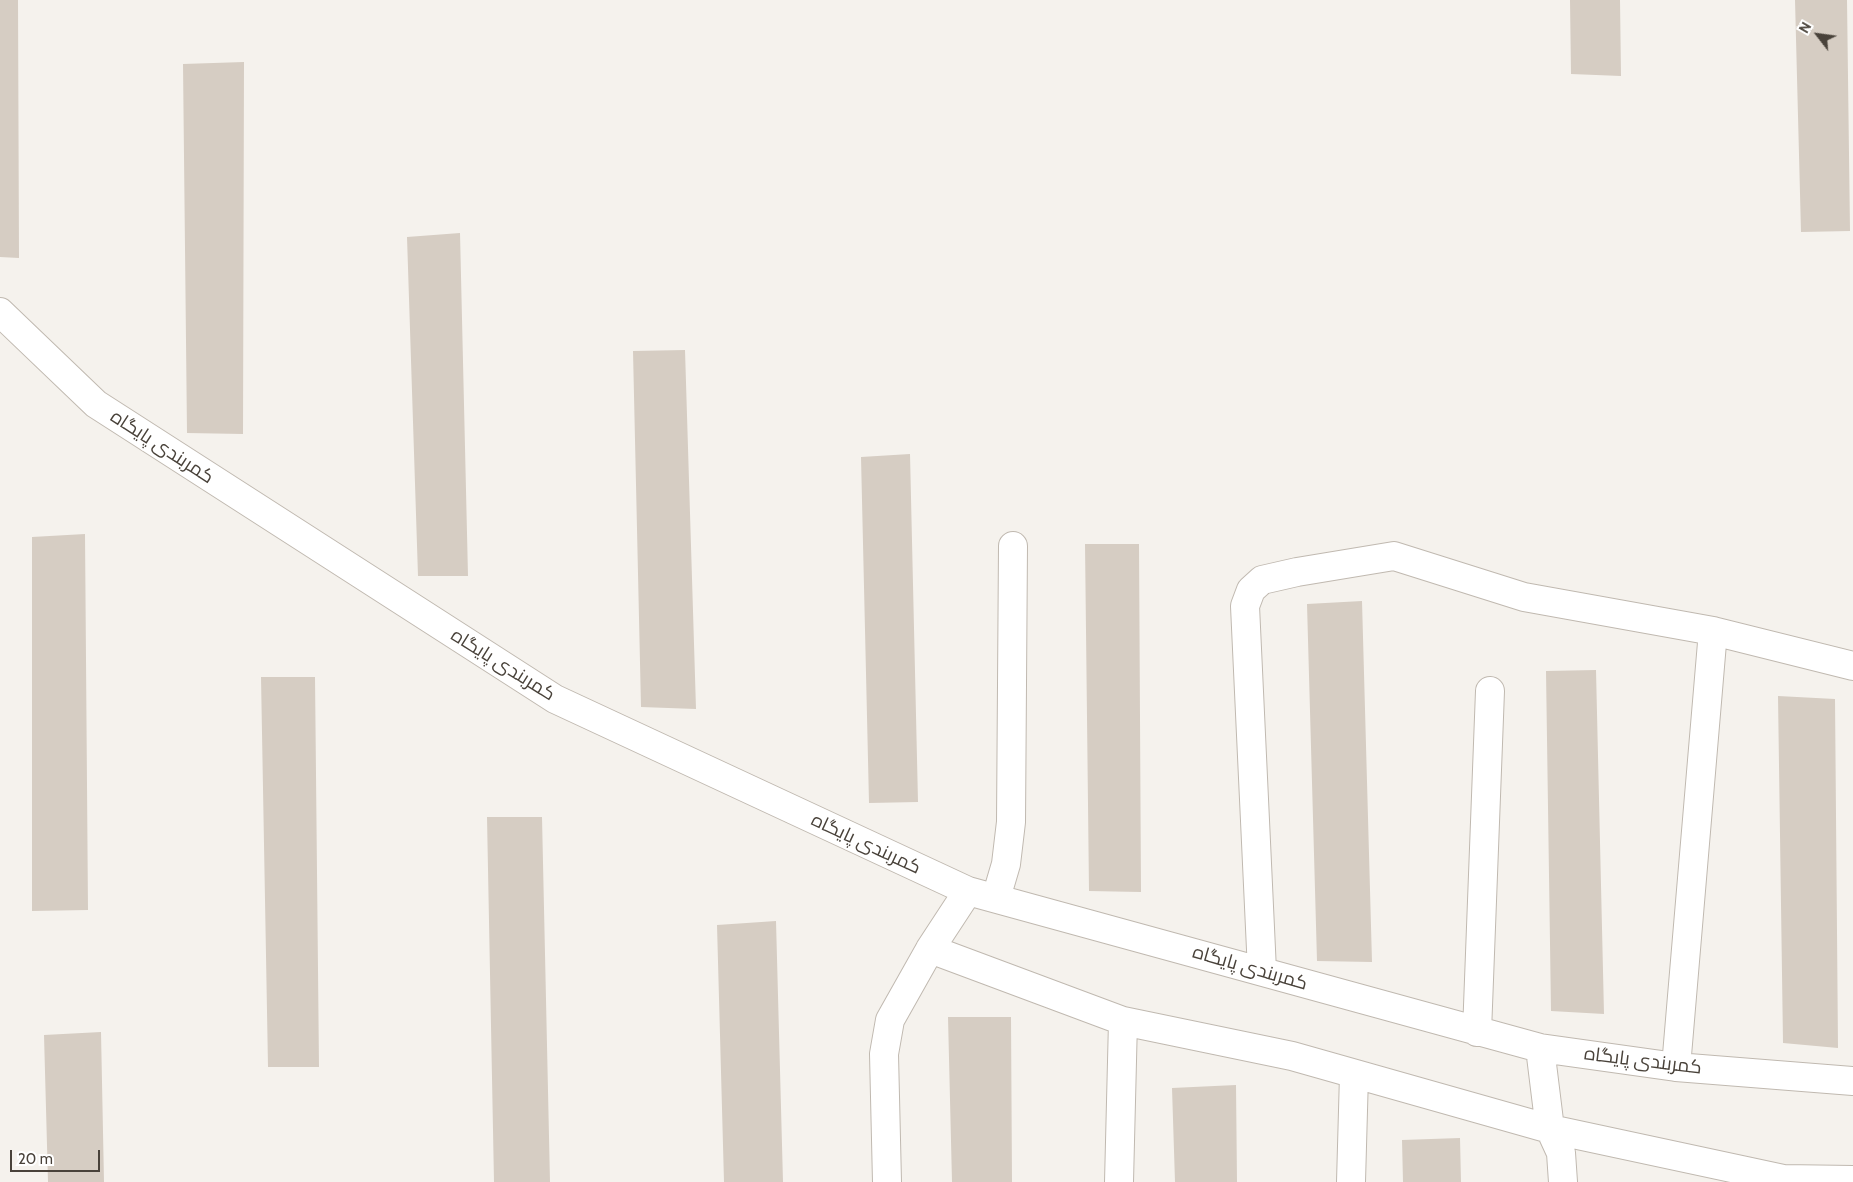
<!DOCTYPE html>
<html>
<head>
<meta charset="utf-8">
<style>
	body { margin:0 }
	#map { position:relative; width:1853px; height:1182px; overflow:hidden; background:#f5f2ed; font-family:Cabin,sans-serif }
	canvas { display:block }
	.north { position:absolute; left:1793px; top:10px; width:50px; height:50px; -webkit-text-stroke:4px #fff; paint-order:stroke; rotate:300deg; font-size:14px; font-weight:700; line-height:20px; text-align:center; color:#49423a }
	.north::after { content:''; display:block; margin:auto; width:18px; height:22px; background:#49423a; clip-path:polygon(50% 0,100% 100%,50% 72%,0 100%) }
	.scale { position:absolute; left:10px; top:1150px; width:90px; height:22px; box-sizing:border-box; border:2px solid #49423a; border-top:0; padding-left:6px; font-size:15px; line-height:18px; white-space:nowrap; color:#49423a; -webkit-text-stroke:4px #fff; paint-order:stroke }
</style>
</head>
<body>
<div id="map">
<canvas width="1853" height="1182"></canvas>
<div class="north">N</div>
<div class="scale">20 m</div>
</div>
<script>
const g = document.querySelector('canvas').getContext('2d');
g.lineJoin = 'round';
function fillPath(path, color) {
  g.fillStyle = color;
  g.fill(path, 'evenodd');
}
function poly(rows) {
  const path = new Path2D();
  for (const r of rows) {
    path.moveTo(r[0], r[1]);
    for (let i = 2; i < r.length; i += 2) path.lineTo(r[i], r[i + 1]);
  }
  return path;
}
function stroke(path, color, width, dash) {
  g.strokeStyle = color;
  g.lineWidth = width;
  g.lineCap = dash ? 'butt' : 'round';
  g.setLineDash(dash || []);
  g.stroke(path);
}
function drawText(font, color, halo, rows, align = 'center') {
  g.font = font + ' Cabin,Cairo,sans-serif';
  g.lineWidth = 4;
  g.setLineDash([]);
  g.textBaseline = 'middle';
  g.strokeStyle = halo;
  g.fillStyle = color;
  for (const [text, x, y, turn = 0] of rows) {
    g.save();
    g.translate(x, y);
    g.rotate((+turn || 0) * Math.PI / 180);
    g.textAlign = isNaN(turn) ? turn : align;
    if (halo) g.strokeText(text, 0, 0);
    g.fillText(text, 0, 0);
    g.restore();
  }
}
fillPath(poly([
	[0,0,18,0,19,258,0,257],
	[1570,0,1620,0,1621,76,1571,74],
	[1795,0,1847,0,1850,231,1801,232],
	[244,62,243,434,187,433,183,64],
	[460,233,468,576,418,576,407,237],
	[685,350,696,709,641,707,633,351],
	[910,454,918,802,869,803,861,457],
	[85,534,88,910,32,911,32,537],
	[1085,544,1139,544,1141,892,1089,891],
	[1362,601,1372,962,1317,961,1307,604],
	[1596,670,1604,1014,1551,1011,1546,671],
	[261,677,315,677,319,1067,268,1067],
	[1778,696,1835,699,1838,1048,1783,1043],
	[487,817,542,817,550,1182,494,1182],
	[776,921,783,1182,724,1182,717,925],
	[948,1017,1011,1017,1012,1182,952,1182],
	[101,1032,104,1182,48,1182,44,1035],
	[1236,1085,1237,1182,1175,1182,1172,1088],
	[1460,1138,1461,1182,1403,1182,1402,1140]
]), '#d6cdc3');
const minor = poly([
	[0,312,96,404,555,699,968,891,1540,1048,1676,1067,1853,1081],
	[996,898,1006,864,1011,822,1013,546],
	[930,949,1123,1021,1292,1056,1550,1129,1783,1179,1853,1180],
	[1262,971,1245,606,1251,590,1262,580,1297,572,1394,556,1524,597,1713,631,1853,666],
	[1477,1032,1490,691],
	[1540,1048,1550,1129,1561,1153,1563,1182],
	[1676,1067,1713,631],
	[887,1182,884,1054,890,1020,930,949,968,891],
	[1119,1182,1123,1021],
	[1351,1182,1354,1075]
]);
stroke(minor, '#c0b9b0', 30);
stroke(minor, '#fff', 28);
drawText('19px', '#49423a', '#fff', [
	["کمربندی پایگاه",162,447,33],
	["کمربندی پایگاه",503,665,32],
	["کمربندی پایگاه",866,844,25],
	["کمربندی پایگاه",1250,968,16],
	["کمربندی پایگاه",1643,1061,7]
]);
</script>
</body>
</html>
